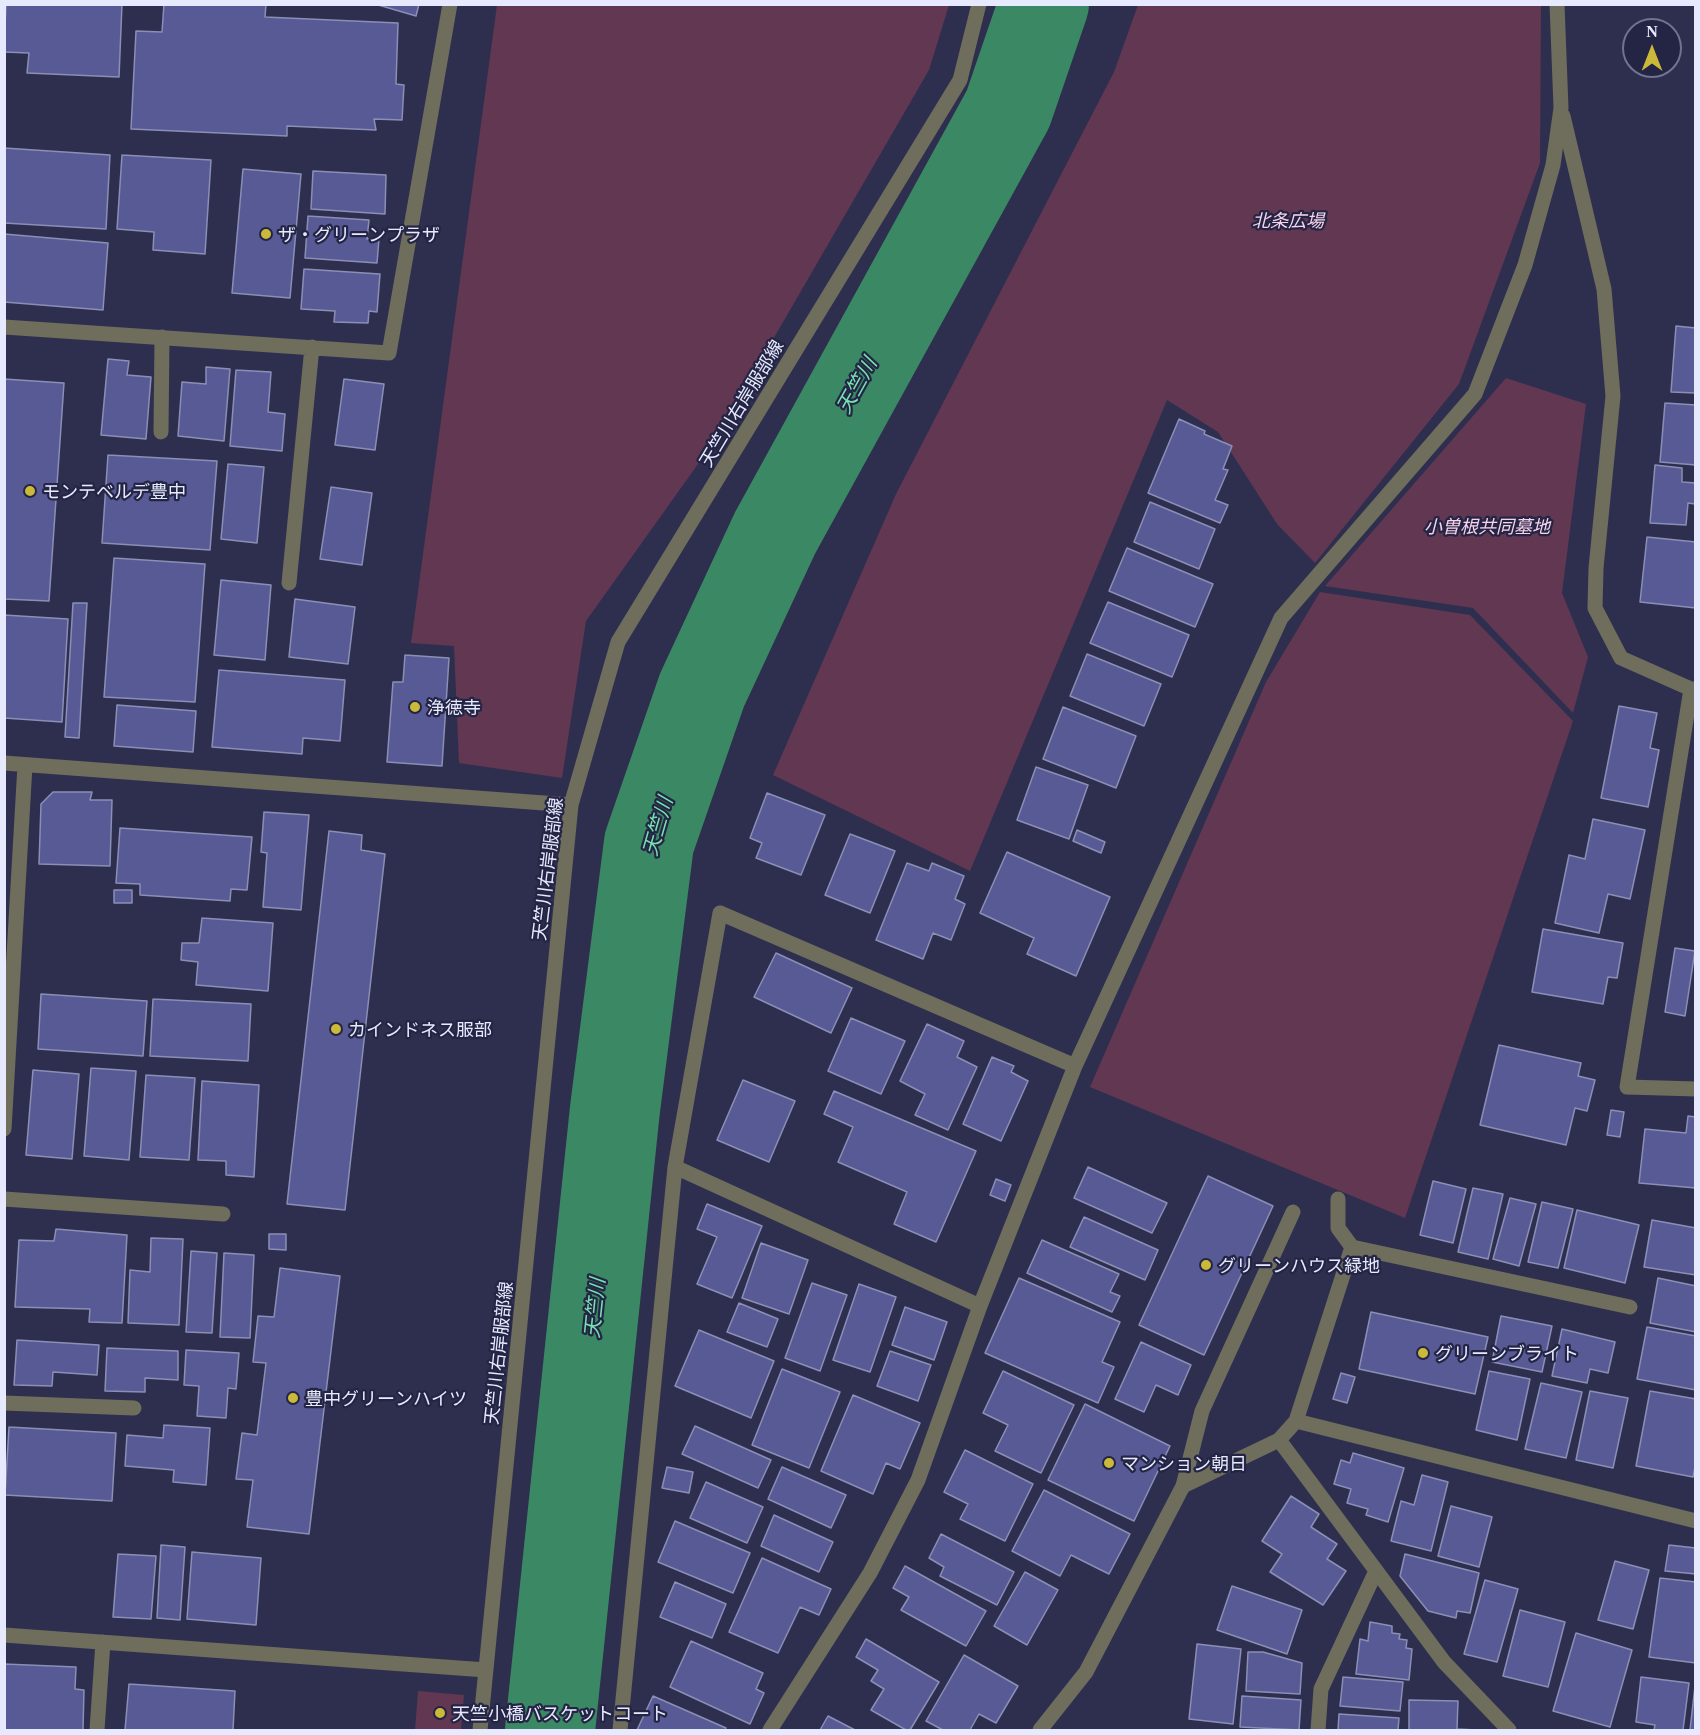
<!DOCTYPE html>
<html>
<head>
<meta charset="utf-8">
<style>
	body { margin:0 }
	#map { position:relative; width:1700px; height:1735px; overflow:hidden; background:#2e2f4f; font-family:Georgia,serif }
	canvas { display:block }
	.frame { position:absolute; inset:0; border:6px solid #e7e9fe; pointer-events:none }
	.north { position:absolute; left:1622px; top:18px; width:60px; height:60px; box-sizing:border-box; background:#242544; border:2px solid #72738e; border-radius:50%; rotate:0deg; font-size:16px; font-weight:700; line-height:24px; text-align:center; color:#e7e9fe }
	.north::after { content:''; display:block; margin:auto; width:21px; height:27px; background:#cbb939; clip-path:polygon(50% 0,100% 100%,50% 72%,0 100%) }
</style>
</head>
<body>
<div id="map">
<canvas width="1700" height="1735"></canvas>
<div class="frame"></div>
<div class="north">N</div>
</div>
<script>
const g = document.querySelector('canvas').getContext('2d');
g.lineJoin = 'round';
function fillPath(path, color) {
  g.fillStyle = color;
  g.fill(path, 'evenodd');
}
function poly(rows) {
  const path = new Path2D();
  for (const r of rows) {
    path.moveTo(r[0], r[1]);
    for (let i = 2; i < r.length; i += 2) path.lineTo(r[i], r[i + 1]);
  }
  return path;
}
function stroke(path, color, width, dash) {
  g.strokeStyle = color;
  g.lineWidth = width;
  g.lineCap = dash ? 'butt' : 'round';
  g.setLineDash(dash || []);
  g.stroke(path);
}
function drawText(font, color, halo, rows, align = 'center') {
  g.font = font + ' Georgia,"Noto Sans JP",serif';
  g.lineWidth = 4.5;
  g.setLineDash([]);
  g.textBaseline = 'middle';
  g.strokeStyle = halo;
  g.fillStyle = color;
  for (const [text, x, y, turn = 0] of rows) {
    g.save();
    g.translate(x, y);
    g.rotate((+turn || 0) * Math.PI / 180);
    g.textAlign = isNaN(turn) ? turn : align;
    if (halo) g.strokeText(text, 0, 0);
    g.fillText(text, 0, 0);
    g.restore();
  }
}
fillPath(poly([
	[497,5,949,5,929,70,713,443,586,621,562,778,459,763,454,646,411,643],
	[1138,5,1541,5,1540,163,1459,384,1315,563,1277,524,1218,432,1167,400,970,871,773,775,896,494,1114,72],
	[1506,378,1586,404,1562,593,1588,657,1573,713,1473,608,1325,586],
	[1320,592,1470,615,1573,721,1405,1218,1090,1087,1266,682],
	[418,1691,464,1695,461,1730,415,1730]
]), '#613752');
stroke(poly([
	[550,1730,615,1109,649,843,702,690,775,533,1008,109,1044,4]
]), '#3b8865', 90);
const building = poly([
	[6,4,122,4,119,77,27,73,29,53,4,52,6,4],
	[164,4,266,4,265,17,398,23,396,84,404,85,402,120,374,119,376,130,287,126,287,136,131,129,136,31,162,32,164,4],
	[375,4,419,4,416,16,375,4],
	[4,148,110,155,106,229,4,223,4,148],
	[122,155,211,160,205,254,153,250,154,232,117,229,122,155],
	[243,169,301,174,290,298,232,293,243,169],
	[313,171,386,175,385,214,311,209,313,171],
	[308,216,369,220,367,239,379,239,377,263,305,258,308,216],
	[4,234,108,243,103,310,4,302,4,234],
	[304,269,380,274,377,312,369,311,368,323,334,322,335,311,301,309,304,269],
	[1676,326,1696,328,1696,393,1671,392,1676,326],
	[108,359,129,361,127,375,151,377,146,439,101,435,108,359],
	[206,367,230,369,224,441,178,436,182,382,206,384,206,367],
	[236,370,271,372,268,412,285,414,282,451,230,446,236,370],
	[4,379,64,383,49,601,4,599,4,379],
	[344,379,384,384,375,450,335,445,344,379],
	[1665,403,1696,405,1696,465,1660,462,1665,403],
	[1179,419,1205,431,1204,434,1232,446,1223,469,1228,470,1215,500,1228,505,1220,523,1148,493,1179,419],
	[108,455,217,461,210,550,102,543,108,455],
	[228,464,264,467,257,543,221,539,228,464],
	[1655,465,1682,468,1682,482,1696,483,1695,504,1688,503,1686,525,1650,523,1655,465],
	[331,487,372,493,362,565,320,559,331,487],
	[1150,502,1215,529,1199,569,1134,542,1150,502],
	[1647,537,1696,542,1696,608,1640,602,1647,537],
	[1127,548,1213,584,1195,627,1109,591,1127,548],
	[114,558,205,564,195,702,104,697,114,558],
	[221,580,271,585,265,660,214,655,221,580],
	[295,599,355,607,348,664,289,657,295,599],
	[1108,602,1189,635,1172,677,1090,643,1108,602],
	[73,603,87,603,79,738,65,737,73,603],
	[4,615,68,619,62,722,4,718,4,615],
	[1087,654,1161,684,1144,726,1070,696,1087,654],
	[405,655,449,658,442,766,387,762,393,682,403,682,405,655],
	[219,670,345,680,340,741,303,738,302,754,212,747,219,670],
	[117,705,196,711,193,752,114,746,117,705],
	[1619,706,1657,713,1650,748,1659,750,1648,807,1601,798,1619,706],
	[1063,707,1136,736,1116,788,1043,759,1063,707],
	[1036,767,1088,785,1069,839,1017,820,1036,767],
	[53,792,92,792,90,800,112,800,110,866,39,864,41,804,53,792],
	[767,793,825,815,801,875,756,858,762,843,750,838,767,793],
	[264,812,309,815,301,910,263,907,267,853,261,852,264,812],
	[1593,819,1645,830,1630,899,1608,894,1599,933,1555,923,1569,855,1585,859,1593,819],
	[120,828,252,837,247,890,231,889,230,901,140,895,140,884,116,883,120,828],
	[1077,830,1105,842,1101,853,1073,841,1077,830],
	[329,831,362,835,361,850,385,854,345,1210,287,1204,329,831],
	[850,834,895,851,870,913,825,895,850,834],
	[1007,852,1110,897,1076,976,1027,954,1034,938,980,913,1007,852],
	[907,863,929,871,932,863,964,876,955,899,965,904,951,940,933,933,923,959,876,940,907,863],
	[114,890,132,890,132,903,114,903,114,890],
	[202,918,273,923,268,991,196,985,198,962,181,960,182,943,199,943,202,918],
	[1543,929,1623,943,1617,978,1608,977,1603,1004,1532,992,1543,929],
	[1675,948,1695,951,1685,1016,1665,1012,1675,948],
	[776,953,852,988,831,1033,754,997,776,953],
	[41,994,147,1001,143,1056,38,1049,41,994],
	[153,999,251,1004,248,1061,150,1056,153,999],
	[851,1018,905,1041,881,1094,828,1071,851,1018],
	[927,1024,964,1041,957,1057,977,1067,948,1130,915,1115,925,1094,900,1081,927,1024],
	[1499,1045,1581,1063,1578,1076,1595,1080,1587,1111,1575,1108,1566,1145,1480,1125,1499,1045],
	[992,1057,1014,1066,1011,1072,1028,1081,1001,1141,963,1124,992,1057],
	[91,1068,136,1071,129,1160,84,1156,91,1068],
	[33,1070,79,1074,72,1159,26,1155,33,1070],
	[146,1075,195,1078,189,1160,140,1157,146,1075],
	[743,1080,795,1101,769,1162,717,1140,743,1080],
	[202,1081,259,1085,254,1177,226,1175,226,1161,198,1160,202,1081],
	[834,1091,976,1151,936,1242,894,1224,907,1192,838,1162,853,1127,824,1114,834,1091],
	[1611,1110,1624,1112,1620,1137,1607,1135,1611,1110],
	[1688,1116,1696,1117,1696,1188,1639,1183,1645,1129,1686,1133,1688,1116],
	[1088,1167,1167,1203,1152,1233,1074,1198,1088,1167],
	[1208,1176,1273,1206,1204,1355,1139,1325,1208,1176],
	[996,1179,1011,1185,1005,1201,990,1195,996,1179],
	[1433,1181,1466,1189,1453,1243,1420,1235,1433,1181],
	[1473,1188,1503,1194,1488,1259,1458,1252,1473,1188],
	[1510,1198,1536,1204,1519,1266,1493,1259,1510,1198],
	[1542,1202,1573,1209,1558,1268,1528,1262,1542,1202],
	[707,1204,762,1226,732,1298,697,1284,717,1237,697,1229,707,1204],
	[1577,1210,1639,1225,1625,1283,1564,1268,1577,1210],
	[1084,1217,1158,1250,1145,1280,1070,1247,1084,1217],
	[1652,1220,1696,1228,1696,1275,1644,1267,1652,1220],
	[56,1229,127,1235,122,1323,89,1322,90,1309,15,1307,19,1240,54,1241,56,1229],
	[269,1234,286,1234,286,1250,269,1249,269,1234],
	[151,1238,183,1239,179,1325,128,1323,130,1270,150,1272,151,1238],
	[1042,1240,1119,1274,1110,1292,1120,1296,1112,1312,1027,1273,1042,1240],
	[761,1243,808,1260,789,1314,742,1298,761,1243],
	[191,1251,217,1253,212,1333,186,1332,191,1251],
	[224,1253,254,1255,250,1338,220,1337,224,1253],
	[280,1268,340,1276,309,1534,247,1527,253,1480,236,1479,242,1433,257,1435,266,1363,253,1362,258,1316,274,1317,280,1268],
	[1019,1278,1120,1322,1102,1362,1114,1367,1098,1403,985,1353,1019,1278],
	[1658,1278,1696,1286,1696,1332,1650,1323,1658,1278],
	[812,1283,847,1295,820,1371,785,1358,812,1283],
	[859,1284,896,1297,870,1372,833,1360,859,1284],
	[739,1303,778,1319,767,1347,727,1332,739,1303],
	[905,1307,947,1322,934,1360,892,1345,905,1307],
	[1371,1312,1488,1337,1475,1394,1359,1369,1371,1312],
	[1501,1316,1552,1326,1542,1372,1492,1362,1501,1316],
	[1647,1327,1696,1336,1696,1390,1637,1379,1647,1327],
	[1562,1329,1615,1342,1608,1373,1590,1369,1587,1383,1552,1376,1562,1329],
	[699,1330,774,1361,751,1418,675,1386,699,1330],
	[17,1340,99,1345,97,1375,53,1372,52,1386,14,1385,17,1340],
	[1141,1342,1191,1365,1178,1395,1156,1385,1144,1412,1115,1399,1141,1342],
	[107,1348,178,1351,178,1380,145,1378,145,1392,105,1391,107,1348],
	[186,1350,239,1353,236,1389,228,1388,226,1418,197,1416,199,1386,184,1385,186,1350],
	[890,1351,931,1365,918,1401,877,1386,890,1351],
	[782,1369,840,1392,809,1468,752,1445,782,1369],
	[1003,1371,1074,1405,1041,1473,995,1451,1008,1425,983,1413,1003,1371],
	[1489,1371,1530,1379,1517,1440,1476,1430,1489,1371],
	[1341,1373,1355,1377,1347,1403,1333,1399,1341,1373],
	[1541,1383,1582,1392,1566,1458,1525,1449,1541,1383],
	[1590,1391,1628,1398,1613,1468,1576,1460,1590,1391],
	[1650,1391,1696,1399,1696,1462,1693,1477,1636,1466,1650,1391],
	[853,1395,920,1423,900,1469,886,1463,873,1494,821,1471,853,1395],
	[1085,1404,1170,1446,1134,1521,1048,1480,1085,1404],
	[164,1425,210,1428,206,1485,173,1482,174,1470,125,1466,127,1435,163,1438,164,1425],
	[695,1426,771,1460,758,1488,682,1454,695,1426],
	[9,1427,116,1433,112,1501,5,1495,9,1427],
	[965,1450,1033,1484,1005,1541,960,1519,968,1504,944,1492,965,1450],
	[1353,1453,1404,1468,1388,1522,1366,1515,1368,1509,1347,1503,1351,1489,1334,1484,1341,1460,1350,1463,1353,1453],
	[667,1467,693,1472,689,1493,662,1488,667,1467],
	[782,1467,846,1495,831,1528,768,1499,782,1467],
	[1422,1475,1448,1482,1431,1551,1391,1541,1401,1501,1414,1505,1422,1475],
	[706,1482,763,1507,747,1543,690,1518,706,1482],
	[1044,1490,1130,1534,1109,1574,1071,1555,1060,1576,1012,1551,1044,1490],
	[1291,1496,1319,1514,1311,1527,1337,1544,1327,1559,1346,1571,1323,1605,1270,1572,1282,1554,1262,1541,1291,1496],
	[1451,1506,1492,1517,1479,1567,1438,1556,1451,1506],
	[774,1515,833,1542,819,1572,761,1546,774,1515],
	[675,1521,750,1553,733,1593,658,1562,675,1521],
	[941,1534,1014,1572,997,1605,940,1576,944,1567,929,1558,941,1534],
	[161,1545,185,1547,180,1620,157,1618,161,1545],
	[1669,1545,1696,1548,1696,1574,1665,1571,1669,1545],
	[192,1552,261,1558,256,1625,187,1619,192,1552],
	[118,1554,156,1556,151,1619,113,1617,118,1554],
	[1405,1554,1479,1573,1470,1613,1457,1611,1456,1618,1428,1611,1400,1576,1405,1554],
	[762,1558,831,1589,819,1615,800,1607,778,1653,729,1632,762,1558],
	[1615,1561,1649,1570,1633,1629,1598,1620,1615,1561],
	[905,1566,986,1611,966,1646,901,1610,909,1597,893,1588,905,1566],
	[1025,1572,1058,1590,1027,1645,994,1626,1025,1572],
	[1660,1578,1696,1582,1696,1663,1649,1657,1660,1578],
	[1485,1580,1518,1589,1497,1662,1464,1654,1485,1580],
	[675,1582,726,1604,712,1638,660,1617,675,1582],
	[1232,1586,1302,1610,1287,1654,1217,1630,1232,1586],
	[1520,1610,1565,1622,1548,1687,1503,1676,1520,1610],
	[1370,1622,1392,1626,1392,1633,1400,1634,1399,1639,1407,1640,1406,1648,1412,1649,1409,1680,1356,1674,1360,1639,1368,1641,1370,1622],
	[1576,1633,1632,1650,1610,1727,1553,1711,1576,1633],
	[866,1639,939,1682,910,1730,906,1730,871,1710,884,1689,871,1681,878,1670,856,1657,866,1639],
	[691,1641,763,1673,756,1689,764,1693,750,1724,670,1687,691,1641],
	[1197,1644,1241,1649,1233,1724,1189,1719,1197,1644],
	[1248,1652,1263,1652,1302,1663,1300,1694,1246,1691,1248,1652],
	[964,1655,1018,1686,996,1723,979,1714,970,1730,943,1730,926,1721,964,1655],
	[4,1664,76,1667,75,1689,84,1690,83,1730,4,1730,4,1664],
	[1343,1677,1403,1682,1400,1711,1340,1706,1343,1677],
	[1641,1677,1689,1683,1683,1730,1654,1730,1655,1725,1636,1722,1641,1677],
	[129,1684,235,1691,233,1730,125,1730,129,1684],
	[1695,1686,1696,1730,1690,1730,1695,1686],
	[653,1696,726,1728,725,1730,637,1730,653,1696],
	[1242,1696,1301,1700,1299,1730,1240,1727,1242,1696],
	[1409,1700,1458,1701,1457,1729,1476,1730,1409,1730,1409,1700],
	[1339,1714,1399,1718,1398,1730,1338,1730,1339,1714],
	[828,1716,855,1730,820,1730,828,1716]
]);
fillPath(building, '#585a96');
stroke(building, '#8b8fb5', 1.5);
stroke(poly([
	[1563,116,1604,289,1613,396,1596,568,1595,608,1621,658,1691,689,1696,689],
	[4,327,389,353,450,4],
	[161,432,162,337],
	[289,583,312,347],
	[1691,689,1627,1087,1696,1089],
	[4,763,571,805],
	[4,1129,25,765],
	[675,1167,980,1306],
	[4,1199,223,1214],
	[1338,1199,1338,1228,1352,1247],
	[4,1403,134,1408],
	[1296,1421,1352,1247,1630,1307],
	[1279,1440,1444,1662,1509,1730],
	[1183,1486,1202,1411,1293,1212],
	[4,1635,486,1670],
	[97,1730,103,1642],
	[480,1730,571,805,618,642,960,80,979,4],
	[620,1730,675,1167,720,913,1075,1066],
	[770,1730,870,1573,918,1480,980,1306,1075,1066,1281,618,1475,394,1525,265,1553,165,1561,108,1557,4],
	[1040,1730,1086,1672,1183,1486,1279,1440,1296,1421,1696,1521],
	[1318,1730,1321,1689,1376,1571]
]), '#6f6d5c', 15);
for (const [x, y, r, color] of [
	[266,234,6,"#cbb939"],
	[30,491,6,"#cbb939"],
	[415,707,6,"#cbb939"],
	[336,1029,6,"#cbb939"],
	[1206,1265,6,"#cbb939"],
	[1423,1353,6,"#cbb939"],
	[293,1398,6,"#cbb939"],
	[1109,1463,6,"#cbb939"],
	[440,1713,6,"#cbb939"]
]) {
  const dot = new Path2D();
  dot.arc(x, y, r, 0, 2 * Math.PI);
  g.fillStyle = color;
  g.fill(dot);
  stroke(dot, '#242544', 2);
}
drawText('italic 18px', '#f8d3e9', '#242544', [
	["北条広場",1288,220],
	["小曽根共同墓地",1487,526]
]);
drawText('18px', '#e7e9fe', '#242544', [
	["ザ・グリーンプラザ",278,234],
	["モンテベルデ豊中",42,491],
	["浄徳寺",427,707],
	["カインドネス服部",348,1029],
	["グリーンハウス緑地",1218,1265],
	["グリーンブライト",1435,1353],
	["豊中グリーンハイツ",305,1398],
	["マンション朝日",1121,1463],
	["天竺小橋バスケットコート",452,1713]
], 'left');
drawText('18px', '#e7e9fe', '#242544', [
	["天竺川右岸服部線",741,403,-59],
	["天竺川右岸服部線",547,869,-83],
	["天竺川右岸服部線",498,1353,-84]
]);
drawText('italic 20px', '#76e2ae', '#242544', [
	["天竺川",856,385,-61],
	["天竺川",657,826,-74],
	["天竺川",594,1308,-84]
]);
</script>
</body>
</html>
